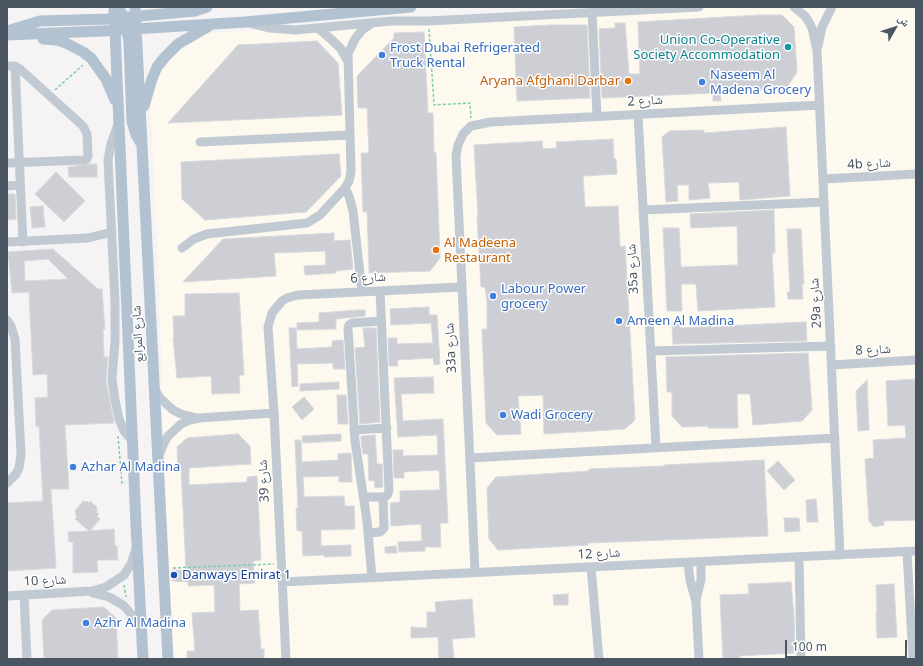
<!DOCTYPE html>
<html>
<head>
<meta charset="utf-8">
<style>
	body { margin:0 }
	#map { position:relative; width:923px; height:666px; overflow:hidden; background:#f5f3f3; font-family:"Noto Sans","Noto Naskh Arabic",sans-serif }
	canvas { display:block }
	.frame { position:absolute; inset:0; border:8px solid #4a5661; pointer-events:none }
	.north { position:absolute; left:875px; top:8px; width:40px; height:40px; -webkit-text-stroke:3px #fff; paint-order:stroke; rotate:51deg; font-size:11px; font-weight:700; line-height:16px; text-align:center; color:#4a5661 }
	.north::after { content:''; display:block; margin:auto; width:14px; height:18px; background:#4a5661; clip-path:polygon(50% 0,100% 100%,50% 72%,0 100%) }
	.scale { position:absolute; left:785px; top:640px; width:122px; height:18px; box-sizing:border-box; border:2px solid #4a5661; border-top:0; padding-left:5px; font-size:12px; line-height:14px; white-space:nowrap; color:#4a5661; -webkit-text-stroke:3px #fff; paint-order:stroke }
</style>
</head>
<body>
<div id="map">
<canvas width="923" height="666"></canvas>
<div class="frame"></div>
<div class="north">ش</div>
<div class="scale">100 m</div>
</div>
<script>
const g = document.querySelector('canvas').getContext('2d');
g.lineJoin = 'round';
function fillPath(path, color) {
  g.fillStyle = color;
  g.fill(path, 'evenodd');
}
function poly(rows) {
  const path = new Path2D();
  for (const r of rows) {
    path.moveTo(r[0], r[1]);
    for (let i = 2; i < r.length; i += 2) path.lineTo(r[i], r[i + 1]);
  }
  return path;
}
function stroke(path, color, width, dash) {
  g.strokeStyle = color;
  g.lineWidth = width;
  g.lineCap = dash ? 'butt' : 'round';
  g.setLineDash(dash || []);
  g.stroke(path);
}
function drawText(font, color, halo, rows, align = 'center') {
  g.font = font + ' "Noto Sans","Noto Naskh Arabic",sans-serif';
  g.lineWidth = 3;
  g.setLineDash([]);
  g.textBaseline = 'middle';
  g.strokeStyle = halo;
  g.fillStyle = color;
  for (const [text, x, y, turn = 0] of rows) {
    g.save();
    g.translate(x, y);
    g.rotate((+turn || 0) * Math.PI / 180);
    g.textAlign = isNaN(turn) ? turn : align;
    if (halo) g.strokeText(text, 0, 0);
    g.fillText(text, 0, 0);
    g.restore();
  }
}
fillPath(poly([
	[690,7,916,7,916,659,171,659,158,258,150,101,157,74,176,51,205,33]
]), '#fdf9ef');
const building = poly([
	[760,15,782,15,794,27,797,72,786,89,720,91,721,101,713,101,713,93,602,98,599,29,615,28,615,23,625,23,629,74,640,74,638,22,760,15],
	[550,25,587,25,590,98,517,101,514,27,550,25],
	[424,32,428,113,433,113,434,153,436,152,440,258,430,271,369,273,369,264,367,212,363,212,361,153,369,153,367,108,358,108,357,76,394,38,394,33,424,32],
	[317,41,338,63,342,115,168,123,238,45,317,41],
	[786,127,790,196,740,200,739,182,708,183,710,198,689,200,689,185,677,185,678,201,666,202,662,137,669,131,704,130,704,133,786,127],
	[613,139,614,159,616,159,617,174,583,176,585,207,618,206,620,247,625,246,635,420,625,429,544,434,543,395,518,396,521,434,497,435,486,423,482,329,487,329,487,301,485,287,481,287,477,216,478,216,474,145,542,141,543,149,557,148,556,142,613,139],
	[339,154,341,176,306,212,205,220,182,199,181,162,339,154],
	[89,164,97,164,97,177,69,177,68,167,89,164],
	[56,172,85,201,64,222,35,194,56,172],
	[7,194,15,194,16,219,7,220,7,194],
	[43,206,45,227,32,228,30,207,43,206],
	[774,210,775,253,772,253,775,307,698,311,696,284,681,284,682,311,667,311,663,228,679,228,681,267,738,265,737,226,691,228,690,214,774,210],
	[787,229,801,229,804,284,802,284,803,299,788,299,787,292,790,292,787,229],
	[334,233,334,241,350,240,353,269,336,271,336,273,305,275,304,266,326,265,325,251,274,253,276,276,183,282,223,239,334,233],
	[53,249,98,289,102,289,105,329,103,330,104,357,108,357,106,380,114,423,65,425,69,489,51,489,56,568,7,571,7,503,43,501,39,426,36,427,35,398,48,397,47,374,33,375,29,292,12,293,8,252,53,249],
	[48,259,68,279,25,281,24,261,48,259],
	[239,293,244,375,239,375,240,393,212,394,211,376,177,378,173,338,174,338,173,316,185,316,185,294,239,293],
	[429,307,429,315,437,315,440,364,434,365,433,358,397,360,398,366,389,366,388,338,397,338,397,344,433,343,431,323,391,325,390,309,429,307],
	[358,310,365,310,365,316,336,319,336,329,297,330,297,323,319,322,319,313,358,310],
	[806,322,807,341,673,344,672,325,680,324,680,328,806,322],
	[289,328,296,328,297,349,332,347,332,341,343,340,345,369,333,369,333,363,297,364,298,386,292,387,289,328],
	[363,328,376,328,380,422,360,424,355,348,365,347,363,328],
	[808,353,812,410,802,421,753,425,750,394,737,394,738,428,708,428,708,426,682,427,672,416,672,392,667,392,666,357,808,353],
	[433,377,434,393,401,394,403,421,443,419,448,523,440,523,441,547,425,547,425,551,399,552,398,542,422,541,421,524,391,526,390,503,400,502,400,491,440,490,439,470,404,472,404,478,394,478,393,450,403,450,403,456,438,455,437,435,398,437,394,378,433,377],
	[916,379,916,520,884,521,884,525,874,527,869,521,865,459,874,458,873,440,906,438,905,425,888,426,886,381,916,379],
	[867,380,869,430,858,431,856,391,867,380],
	[339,382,339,389,300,391,300,384,339,382],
	[337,395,346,395,348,424,338,424,337,395],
	[304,397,314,409,302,420,292,407,304,397],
	[238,434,250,446,251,464,189,468,189,485,247,482,247,477,257,476,261,560,253,561,255,583,239,584,240,611,258,610,261,649,264,649,264,659,187,659,187,651,195,651,192,613,215,612,214,585,188,586,188,582,172,581,172,570,186,570,181,468,178,468,177,447,187,438,238,434],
	[341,434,341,441,303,443,302,436,341,434],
	[375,435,377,464,382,464,383,487,375,488,374,480,369,481,368,454,363,454,361,440,361,436,375,435],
	[295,440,301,440,302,462,338,460,338,454,351,453,352,482,339,482,339,476,303,477,304,497,344,496,345,506,354,506,355,529,321,530,321,546,351,545,351,556,324,557,324,555,303,556,302,531,297,531,296,508,298,508,295,440],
	[764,460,768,536,588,543,588,545,498,550,489,539,487,488,496,477,589,471,589,469,664,466,664,465,764,460],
	[778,461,795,480,784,490,767,471,778,461],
	[816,499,818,522,807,522,806,500,816,499],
	[83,501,85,502,87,501,89,503,90,501,97,507,96,509,98,510,96,512,99,514,97,516,100,519,90,531,114,529,115,546,117,546,118,560,97,560,98,572,73,573,73,542,69,542,68,532,89,531,75,519,77,517,75,514,76,512,75,511,83,501],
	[784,518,799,518,800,531,785,532,784,518],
	[396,546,397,553,385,553,385,547,396,546],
	[791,582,794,616,795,653,739,656,740,659,723,659,720,595,749,594,748,584,791,582],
	[894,584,897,637,877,638,876,612,877,612,876,585,894,584],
	[568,594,568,605,554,605,553,595,568,594],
	[472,599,475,637,452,639,454,659,439,659,438,637,411,638,411,627,427,628,427,612,436,612,435,602,472,599],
	[104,607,116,618,118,659,44,659,42,620,52,610,104,607]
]);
fillPath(building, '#cdcfd5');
stroke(building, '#d7d9de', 1);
stroke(poly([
	[429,29,434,105,470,103,471,118],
	[55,90,83,65],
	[118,436,122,483,125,482],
	[173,568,274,564],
	[124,585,126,597]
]), '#7ad0a6', 1.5, [3, 2]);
stroke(poly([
	[794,7,805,16,809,22,812,28,817,50,840,555],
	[592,12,597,116],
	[249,23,269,28,295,30,392,21,428,21,699,7],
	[318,28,332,40,341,49,347,60],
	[818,46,822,27,832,7],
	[7,66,15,66,20,69,83,126,87,134,88,156,87,159,84,160,7,163],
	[15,66,23,242],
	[638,115,656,447],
	[118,124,111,144,108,160,115,302,115,341,112,379,115,400,119,419,124,431,133,442],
	[200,142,350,135],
	[823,179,916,174],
	[7,186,20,185],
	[345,188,349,196,353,211,362,292],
	[643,210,824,202],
	[7,242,88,238,112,232],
	[182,248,194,239,207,234,307,223,320,215,345,188,349,181,351,172,348,54,355,39,362,30,371,24],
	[7,320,11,326,15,339,21,454,19,468,16,474,7,483],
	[651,351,831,346],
	[832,365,916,360],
	[155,390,160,398,173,410,181,414,197,418],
	[354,430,387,428],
	[159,456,164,443,168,436,181,424,190,420,199,418,274,413],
	[470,458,835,438],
	[363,497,385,497,388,494,389,490,380,291],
	[368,533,380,532,384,528,383,498],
	[907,552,913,659],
	[799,557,801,659],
	[688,563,690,580,696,602,699,659],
	[591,567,599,659],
	[475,572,456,156,458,145,463,134,471,126,491,122,820,105],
	[372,578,367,521,355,441,348,328,349,325,352,323,381,321],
	[282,582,916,551],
	[93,593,109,597,123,605,133,616,141,631],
	[24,595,27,659],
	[7,596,92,591,106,587,124,575,131,564,136,549],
	[696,600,701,580,701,562],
	[286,659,274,413,268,327,272,313,282,301,287,298,298,295,461,287]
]), '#c1cad2', 9);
stroke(poly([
	[114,7,136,525,143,659],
	[118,7,125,19,129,42,132,122,136,135,141,143],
	[135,7,168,659],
	[129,17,195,11,207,7],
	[7,31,40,21,108,19,120,15],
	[7,35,102,31,245,22,411,7],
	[43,39,57,40,66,43,83,52,91,58,106,79,115,100],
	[144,106,152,79,157,67,165,57,178,44,209,26]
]), '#b3c2d1', 11);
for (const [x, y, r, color] of [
	[788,47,4,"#0f9aa8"],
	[382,55,4,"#3f7fe0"],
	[628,81,4,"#e8710a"],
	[702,82,4,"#3f7fe0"],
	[436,250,4,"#e8710a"],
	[493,296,4,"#3f7fe0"],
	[619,321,4,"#3f7fe0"],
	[503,415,4,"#3f7fe0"],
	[73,467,4,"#3f7fe0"],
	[174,575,4,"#1a4fb4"],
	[86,623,4,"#3f7fe0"]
]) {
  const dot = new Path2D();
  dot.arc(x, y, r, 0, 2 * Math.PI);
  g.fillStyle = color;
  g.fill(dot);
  stroke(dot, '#fff', 1.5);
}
drawText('13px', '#0d838f', '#fff', [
	["Union Co-Operative",780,40],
	["Society Accommodation",780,55]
], 'right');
drawText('13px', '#366cbe', '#fff', [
	["Frost Dubai Refrigerated",390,48],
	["Truck Rental",390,63],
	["Naseem Al",710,75],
	["Madena Grocery",710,90],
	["Labour Power",501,289],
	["grocery",501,304],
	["Ameen Al Madina",627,321],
	["Wadi Grocery",511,415],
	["Azhar Al Madina",81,467],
	["Azhr Al Madina",94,623]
], 'left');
drawText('13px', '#c56008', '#fff', [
	["Aryana Afghani Darbar",620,81],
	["Al Madeena",444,243,"left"],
	["Restaurant",444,258,"left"]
], 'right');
drawText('13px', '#4a5661', '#fff', [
	["شارع 2",645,101,-3],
	["4b شارع",869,164,-3],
	["35a شارع",633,269,-93],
	["شارع 6",368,278,-3],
	["29a شارع",816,303,-93],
	["شارع المرابع",138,334,-93],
	["33a شارع",451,348,-93],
	["شارع 8",873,350,-3],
	["شارع 39",264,481,-93],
	["شارع 12",599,554,-3],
	["شارع 10",45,581,-3]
]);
drawText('13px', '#164399', '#fff', [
	["Danways Emirat 1",182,575]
], 'left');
</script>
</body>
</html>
